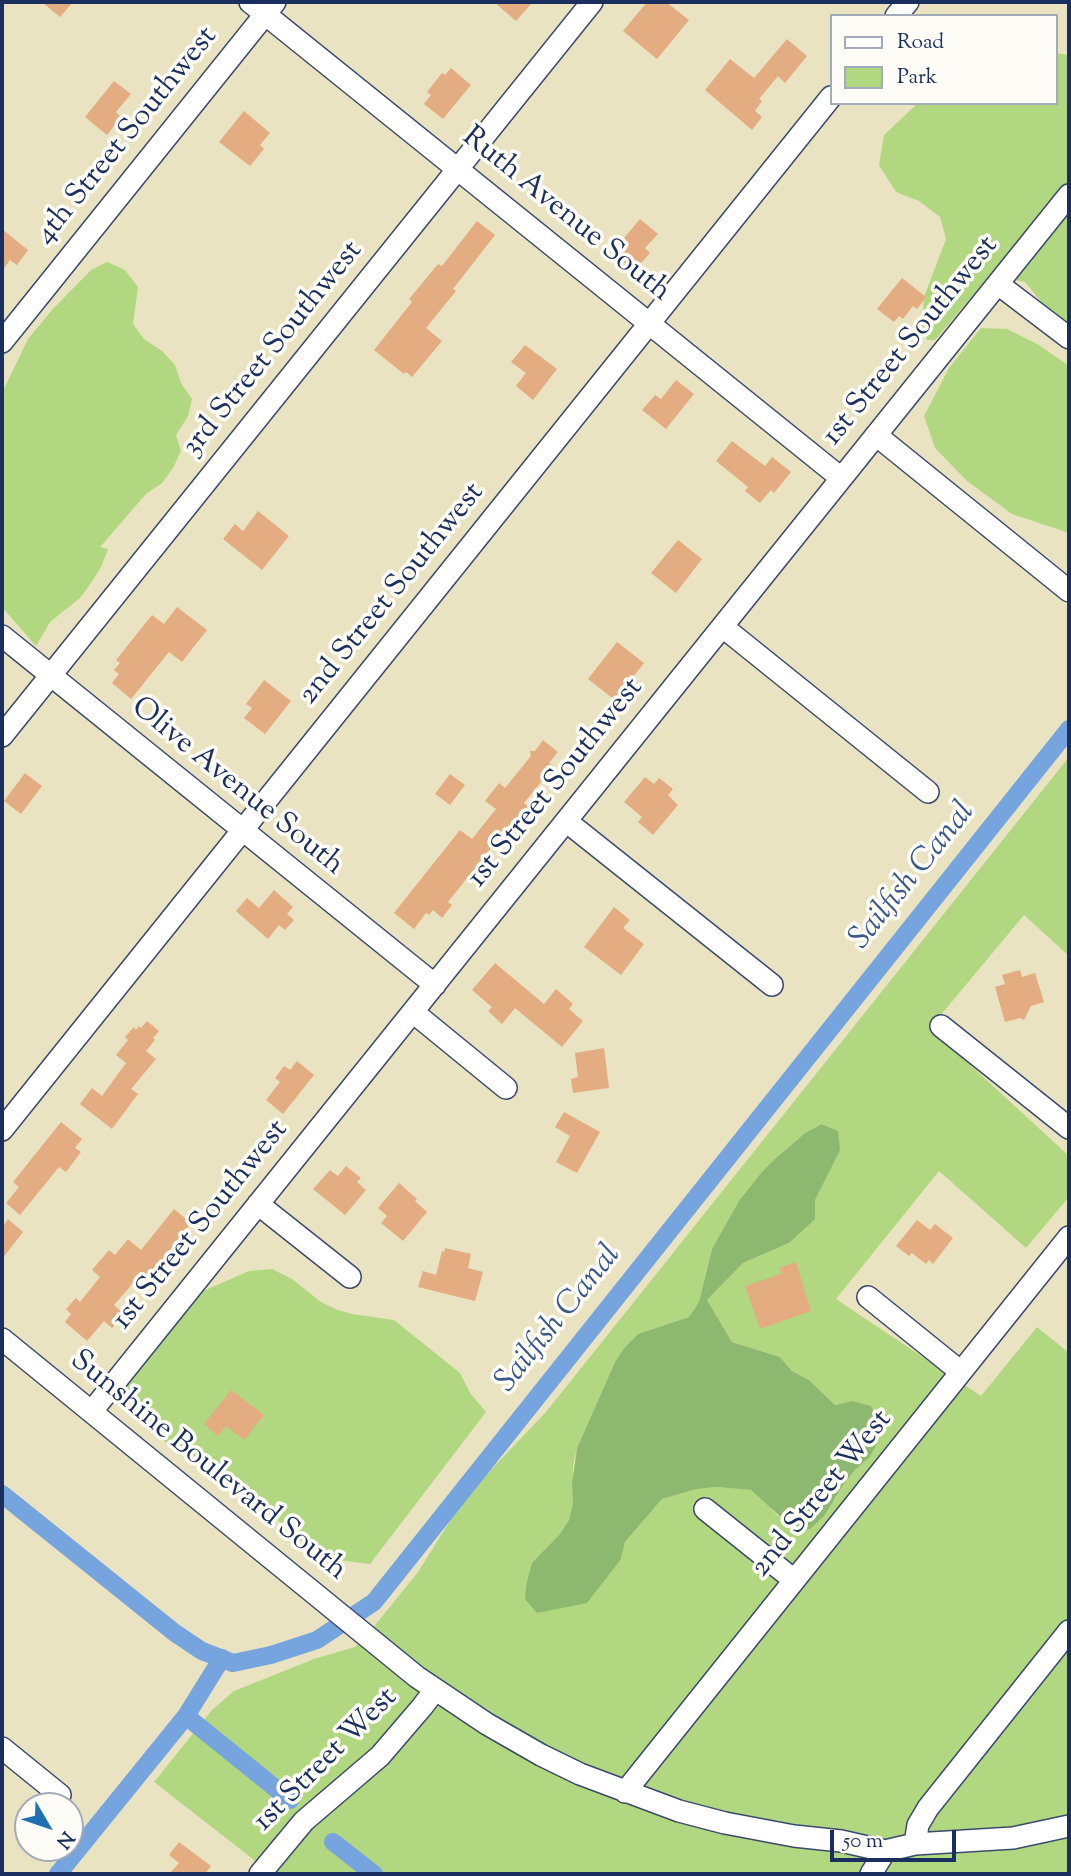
<!DOCTYPE html>
<html>
<head>
<meta charset="utf-8">
<style>
	body { margin:0 }
	#map { position:relative; width:1071px; height:1876px; overflow:hidden; background:#e9e3c2; font-family:"Sorts Mill Goudy",serif }
	canvas { display:block }
	.frame { position:absolute; inset:0; border:4px solid #1b2f5e; pointer-events:none }
	.legend { position:absolute; left:830px; top:14px; width:228px; height:91px; box-sizing:border-box; background:#fdfcf7; border:2px solid #a3aaba; margin:0; padding:9px 12px; list-style:none; font-size:21px; color:#1b2f5e }
	.legend li { display:flex; align-items:center; gap:14px; height:35px }
	.legend b { width:35px; border:2px solid #a3aaba }
	.north { position:absolute; left:14px; top:1792px; width:70px; height:70px; box-sizing:border-box; background:#fdfcf7; border:2px solid #a3aaba; border-radius:50%; rotate:129deg; font-size:19px; font-weight:700; line-height:28px; text-align:center; color:#1b2f5e }
	.north::after { content:''; display:block; margin:auto; width:24px; height:32px; background:#1f6fb2; clip-path:polygon(50% 0,100% 100%,50% 72%,0 100%) }
	.scale { position:absolute; left:830px; top:1830px; width:126px; height:32px; box-sizing:border-box; border:4px solid #1b2f5e; border-top:0; padding-left:9px; font-size:21px; line-height:24px; white-space:nowrap; color:#1b2f5e; -webkit-text-stroke:5px #fdfcf7; paint-order:stroke }
</style>
</head>
<body>
<div id="map">
<canvas width="1071" height="1876"></canvas>
<div class="frame"></div>
<ul class="legend">
<li><b style="height:9px;background:#fff"></b>Road</li>
<li><b style="height:19px;background:#b2d781"></b>Park</li>
</ul>
<div class="north">N</div>
<div class="scale">50 m</div>
</div>
<script>
const g = document.querySelector('canvas').getContext('2d');
g.lineJoin = 'round';
function fillPath(path, color) {
  g.fillStyle = color;
  g.fill(path, 'evenodd');
}
function poly(rows) {
  const path = new Path2D();
  for (const r of rows) {
    path.moveTo(r[0], r[1]);
    for (let i = 2; i < r.length; i += 2) path.lineTo(r[i], r[i + 1]);
  }
  return path;
}
function stroke(path, color, width, dash) {
  g.strokeStyle = color;
  g.lineWidth = width;
  g.lineCap = dash ? 'butt' : 'round';
  g.setLineDash(dash || []);
  g.stroke(path);
}
function drawText(font, color, halo, rows, align = 'center') {
  g.font = font + ' "Sorts Mill Goudy",serif';
  g.lineWidth = 7;
  g.setLineDash([]);
  g.textBaseline = 'middle';
  g.strokeStyle = halo;
  g.fillStyle = color;
  for (const [text, x, y, turn = 0] of rows) {
    g.save();
    g.translate(x, y);
    g.rotate((+turn || 0) * Math.PI / 180);
    g.textAlign = isNaN(turn) ? turn : align;
    if (halo) g.strokeText(text, 0, 0);
    g.fillText(text, 0, 0);
    g.restore();
  }
}
fillPath(poly([
	[1055,53,1069,55,1069,322,1065,321,1042,303,1025,282,990,275,935,340,927,340,922,325,924,297,946,239,940,217,919,201,896,192,879,165,884,135,918,103,1055,103],
	[107,262,125,270,138,287,133,324,144,339,162,351,175,365,181,383,192,399,188,416,176,435,181,451,173,468,162,483,146,494,100,547,108,549,101,567,91,583,80,598,50,622,36,646,2,607,2,393,28,339,52,310,91,270],
	[981,328,1007,329,1039,345,1069,366,1069,533,1012,514,967,481,935,448,924,416,949,368],
	[1069,757,1069,956,1024,915,930,1028,1069,1156,1069,1197,1026,1248,939,1171,836,1299,981,1396,1037,1327,1069,1353,1069,1816,1011,1829,884,1842,727,1814,681,1802,583,1766,492,1716,440,1682,372,1629,418,1572,465,1497,546,1412],
	[820,1124,838,1131,831,1166,815,1200,789,1243,743,1263,707,1300,732,1342,780,1357,792,1371,809,1380,835,1405,852,1401,869,1458,855,1470,844,1484,834,1501,778,1516,766,1502,751,1490,716,1487,697,1489,662,1499,625,1542,621,1559,553,1609,537,1613,527,1581,530,1570,533,1563,559,1535,569,1520,573,1502,573,1467,577,1448,615,1362,625,1347,638,1334,689,1317,699,1302,712,1249,722,1234,776,1158,805,1133],
	[272,1269,292,1279,321,1302,338,1310,352,1314,394,1320,460,1373,470,1393,486,1412,370,1564,322,1558,276,1519,258,1500,214,1464,171,1446,135,1420,111,1385,178,1302,249,1271],
	[360,1642,577,1783,917,1853,1015,1847,1069,1836,1069,1874,272,1874,154,1782,212,1710,234,1691,314,1659,355,1647]
]), '#b2d781');
fillPath(poly([
	[821,1124,838,1131,840,1150,815,1200,815,1219,789,1243,743,1263,707,1300,732,1342,780,1357,792,1371,809,1380,835,1405,852,1401,871,1406,878,1422,879,1440,869,1458,855,1470,844,1484,824,1516,810,1529,792,1527,751,1490,716,1487,697,1489,662,1499,625,1542,621,1559,587,1603,537,1613,525,1599,527,1581,530,1570,532,1563,559,1535,569,1520,573,1502,572,1484,577,1448,615,1362,625,1347,638,1334,689,1317,699,1302,712,1249,739,1201,762,1172,776,1158,805,1133]
]), '#8db86f');
stroke(poly([
	[2,1494,175,1633,202,1651,233,1663,271,1655,317,1640,374,1602,1069,729],
	[186,1716,290,1800],
	[333,1842,374,1874],
	[58,1874,186,1716,222,1658]
]), '#75a4de', 18);
fillPath(poly([
	[42,2,73,2,60,17],
	[494,2,533,2,516,21],
	[647,2,666,2,689,20,657,59,623,31],
	[787,39,807,56,785,83,778,76,759,99,762,101,755,111,762,117,752,130,705,90,730,59,754,78],
	[451,68,471,85,443,119,424,104,431,95,427,92,442,73,445,75],
	[114,81,131,94,116,112,121,117,107,135,85,117],
	[244,111,270,133,260,145,264,149,250,166,219,142],
	[640,219,658,234,645,248,650,253,634,271,612,252],
	[477,221,495,235,453,289,456,291,426,328,442,341,412,377,406,372,404,374,374,350,412,302,409,299,438,264,442,266],
	[2,229,28,250,17,265,10,260,2,271],
	[902,278,926,297,917,309,913,306,903,319,899,316,894,322,877,309],
	[525,345,557,369,533,400,516,386,526,373,511,362],
	[676,380,694,394,666,429,642,410,655,395,661,399],
	[732,441,765,466,772,457,791,472,774,493,771,490,760,503,745,491,748,487,716,461],
	[258,511,289,536,262,570,223,539,235,524,243,531],
	[678,540,702,559,676,593,651,573],
	[177,607,207,630,182,662,169,652,131,699,112,683,119,674,114,670,120,663,116,660,152,615,164,624],
	[617,642,644,663,615,700,588,679],
	[264,680,291,701,265,734,244,718,252,708,246,704],
	[543,740,558,752,549,763,554,766,524,803,528,806,498,844,496,842,448,902,452,905,442,918,433,910,429,915,426,913,414,929,394,913,460,830,472,839,496,809,485,801,499,783,505,788,531,756,530,751,535,751],
	[25,773,42,786,21,814,4,801],
	[450,774,465,785,450,805,435,794],
	[645,777,654,784,659,778,673,789,668,795,678,805,653,835,638,822,642,817,624,802],
	[274,890,293,907,287,914,294,920,285,930,279,925,268,939,236,911,247,898,259,908],
	[614,907,630,920,623,928,644,944,621,975,584,947],
	[495,963,544,1004,556,989,573,1004,569,1009,583,1021,562,1047,515,1008,502,1024,488,1011,492,1007,472,990],
	[1020,970,1022,977,1035,973,1044,1002,1031,1006,1024,1020,1020,1018,1005,1022,995,987,1005,984,1002,975],
	[147,1021,159,1031,153,1038,155,1040,146,1051,156,1059,131,1089,138,1094,112,1129,80,1104,92,1088,102,1096,126,1063,116,1055,128,1040,125,1037,134,1027,136,1030,139,1026,141,1028],
	[604,1048,609,1088,573,1093,571,1079,578,1077,575,1053],
	[297,1061,314,1075,283,1114,266,1100,280,1082,275,1078,284,1066,290,1070],
	[564,1112,600,1132,577,1173,556,1162,570,1136,555,1127],
	[61,1122,82,1139,75,1148,81,1152,66,1172,59,1167,20,1215,6,1203,19,1187,13,1182],
	[346,1166,361,1178,357,1182,366,1190,345,1215,313,1189,330,1170,338,1176],
	[399,1183,417,1199,415,1201,427,1212,403,1241,381,1223,387,1216,378,1208],
	[174,1209,191,1223,147,1279,141,1274,114,1305,124,1314,112,1328,104,1321,87,1341,65,1322,71,1314,66,1309,76,1298,80,1302,100,1277,92,1270,109,1250,115,1255,128,1239,141,1250],
	[8,1219,23,1232,2,1259,2,1228],
	[917,1220,930,1230,935,1224,953,1238,933,1264,929,1260,926,1264,912,1253,909,1256,896,1246],
	[445,1248,471,1254,468,1268,483,1272,475,1301,418,1287,423,1271,436,1275,442,1251,444,1252],
	[796,1262,811,1311,760,1329,745,1286,781,1274,779,1268],
	[231,1390,264,1415,244,1440,226,1426,218,1436,204,1424],
	[179,1842,211,1866,205,1874,169,1874,179,1863,169,1855]
]), '#e4ac81');
const minor = poly([
	[250,2,841,478],
	[896,16,908,2],
	[998,284,1069,338],
	[2,342,275,2],
	[876,435,1069,591],
	[723,627,928,792],
	[2,636,435,985],
	[2,736,592,2],
	[566,821,772,985],
	[413,1012,506,1088],
	[941,1026,1069,1128],
	[2,1130,831,97],
	[258,1204,350,1277],
	[868,1297,961,1372],
	[2,1339,417,1677,487,1724,541,1755,580,1774,679,1811,725,1823,794,1836,841,1841,885,1851,915,1844,1013,1838,1069,1826],
	[92,1411,1069,195],
	[705,1509,794,1580],
	[2,1748,60,1795],
	[625,1792,1069,1237],
	[915,1844,918,1825,928,1808,1069,1631],
	[260,1874,304,1821,380,1756,422,1707,435,1690],
	[871,1874,885,1851]
]);
stroke(minor, '#3a4a6d', 24);
stroke(minor, '#fff', 21);
drawText('30px', '#1b2f5e', '#fdfcf7', [
	["4th Street Southwest",128,137,-51],
	["Ruth Avenue South",565,216,39],
	["1st Street Southwest",912,342,-51],
	["3rd Street Southwest",274,350,-51],
	["2nd Street Southwest",393,595,-51],
	["1st Street Southwest",557,784,-51],
	["Olive Avenue South",236,788,39],
	["1st Street Southwest",202,1226,-51],
	["Sunshine Boulevard South",207,1467,39],
	["2nd Street West",823,1495,-51],
	["1st Street West",327,1761,-45]
]);
drawText('italic 32px', '#3a588b', '#fdfcf7', [
	["Sailfish Canal",914,877,-51],
	["Sailfish Canal",560,1320,-51]
]);
</script>
</body>
</html>
